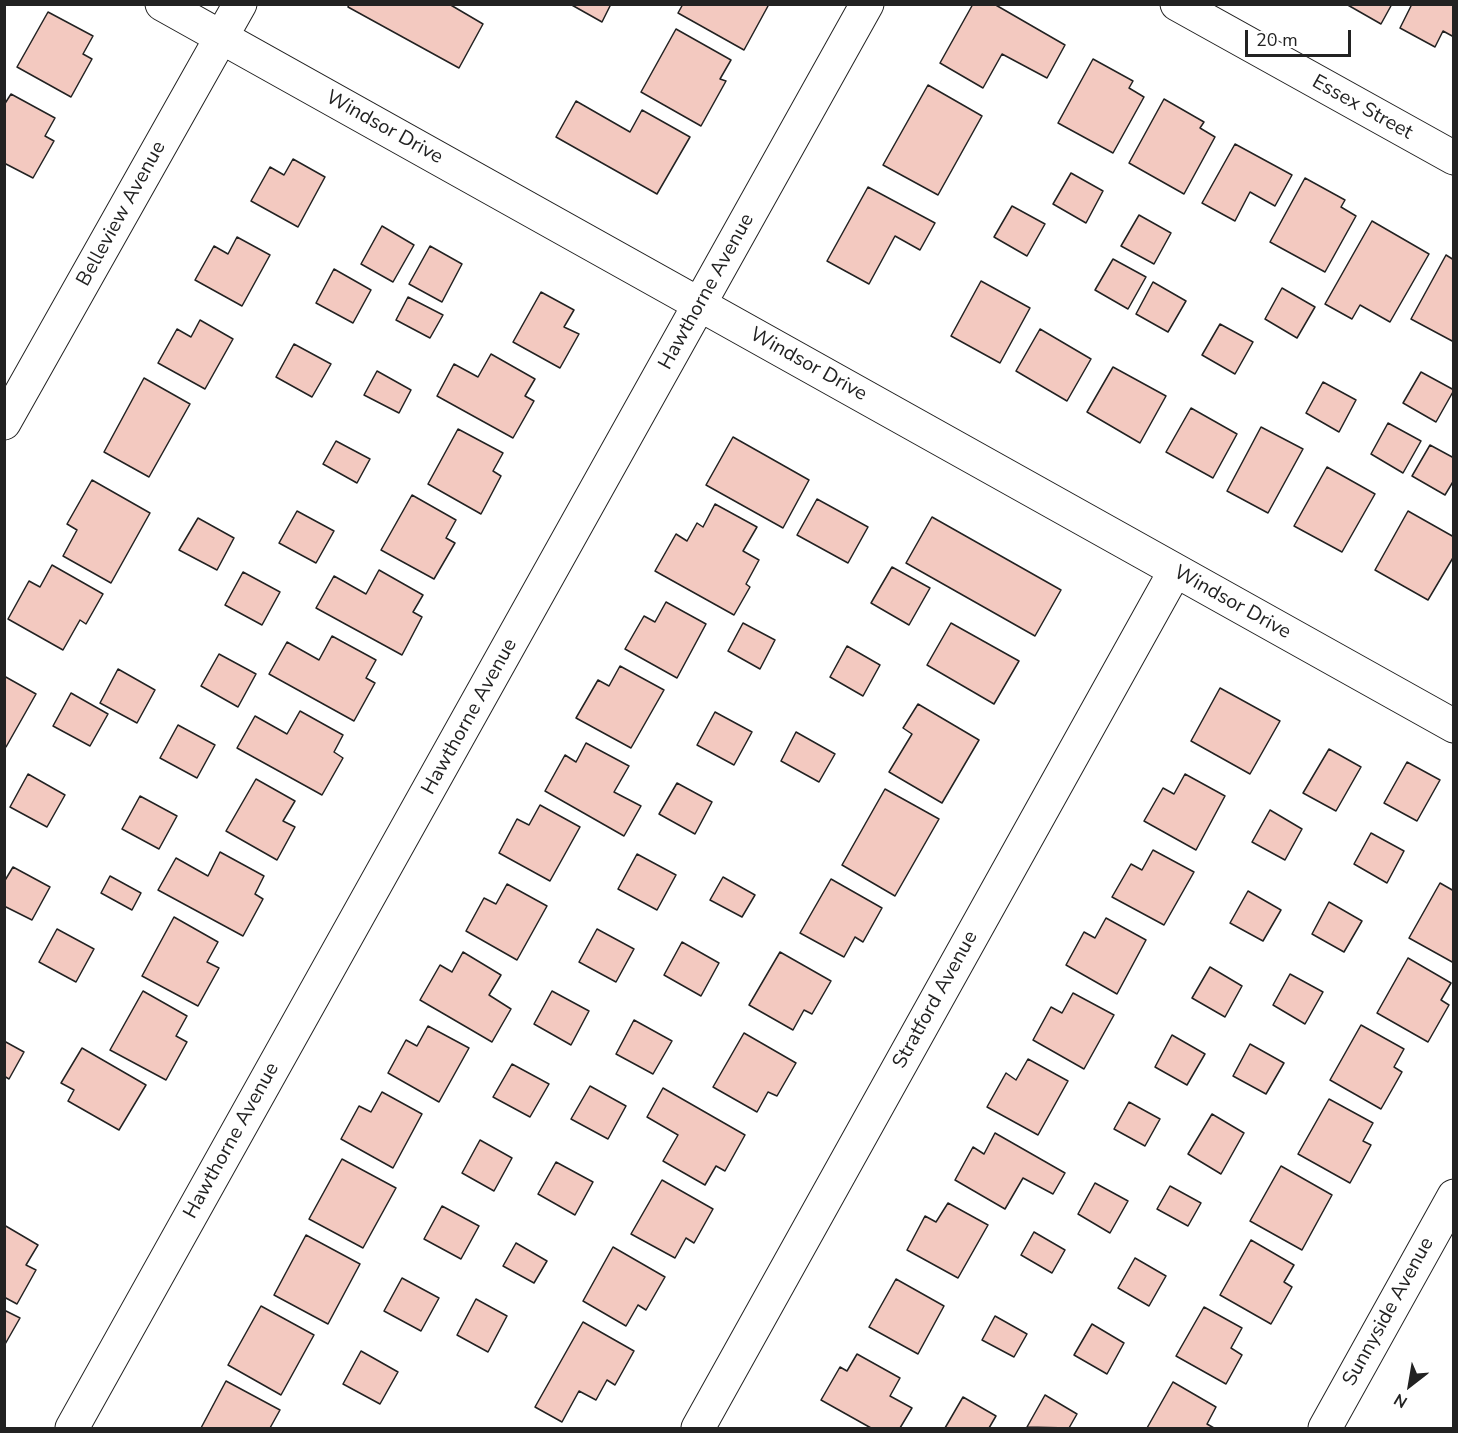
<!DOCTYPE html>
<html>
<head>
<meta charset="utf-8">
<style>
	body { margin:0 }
	#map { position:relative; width:1458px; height:1433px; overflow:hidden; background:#fff; font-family:"Nunito Sans",sans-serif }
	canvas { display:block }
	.frame { position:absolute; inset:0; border:6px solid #222; pointer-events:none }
	.north { position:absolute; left:1380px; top:1355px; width:60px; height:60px; -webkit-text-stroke:4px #fff; paint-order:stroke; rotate:211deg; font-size:16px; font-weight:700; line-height:24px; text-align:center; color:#222 }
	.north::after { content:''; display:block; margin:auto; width:21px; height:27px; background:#222; clip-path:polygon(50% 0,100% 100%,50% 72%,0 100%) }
	.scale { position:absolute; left:1245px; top:30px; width:106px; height:27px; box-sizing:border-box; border:3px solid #222; border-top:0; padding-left:8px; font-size:18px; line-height:21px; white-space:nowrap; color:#222; -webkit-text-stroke:4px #fff; paint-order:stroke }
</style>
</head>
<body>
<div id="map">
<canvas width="1458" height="1433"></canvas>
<div class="frame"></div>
<div class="north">N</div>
<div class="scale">20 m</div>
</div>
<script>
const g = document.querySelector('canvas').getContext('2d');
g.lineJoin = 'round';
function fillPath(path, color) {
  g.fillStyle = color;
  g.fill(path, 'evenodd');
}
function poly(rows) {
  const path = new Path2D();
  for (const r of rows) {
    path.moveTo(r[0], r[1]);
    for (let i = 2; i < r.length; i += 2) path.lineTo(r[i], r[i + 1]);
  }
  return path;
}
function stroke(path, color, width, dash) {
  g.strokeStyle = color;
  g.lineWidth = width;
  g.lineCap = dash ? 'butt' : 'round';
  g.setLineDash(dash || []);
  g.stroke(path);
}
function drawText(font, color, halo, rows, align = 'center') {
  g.font = font + ' "Nunito Sans",sans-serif';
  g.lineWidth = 4.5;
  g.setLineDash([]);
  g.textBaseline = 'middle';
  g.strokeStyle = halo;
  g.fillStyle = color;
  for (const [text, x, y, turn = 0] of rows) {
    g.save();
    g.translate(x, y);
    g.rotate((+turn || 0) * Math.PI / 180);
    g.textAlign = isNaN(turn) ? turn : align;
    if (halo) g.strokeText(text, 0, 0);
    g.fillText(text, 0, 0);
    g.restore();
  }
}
const building = poly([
	[349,4,449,4,483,24,459,68,348,7,349,4],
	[570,4,611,4,602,22,570,4],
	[683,4,765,4,768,6,744,50,678,13,683,4],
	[973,4,994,4,1065,45,1047,78,1002,54,983,88,940,63,973,4],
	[1346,4,1392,4,1381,24,1346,4],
	[1412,4,1454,4,1454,37,1443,31,1435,47,1400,28,1412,4],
	[48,12,93,36,83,54,92,59,71,97,17,67,48,12],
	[676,29,731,60,720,79,726,81,701,126,641,92,676,29],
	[1093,59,1133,81,1129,88,1144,97,1113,153,1058,123,1093,59],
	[928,85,982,116,938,195,883,165,928,85],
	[11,94,55,118,45,136,54,141,33,178,4,163,4,105,11,94],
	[1164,99,1204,122,1200,128,1215,137,1184,194,1129,163,1164,99],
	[576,101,630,132,642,110,690,137,657,194,556,137,576,101],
	[1235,144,1292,175,1275,206,1250,192,1235,221,1202,203,1235,144],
	[293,159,325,177,298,227,251,201,270,167,284,175,293,159],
	[1071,173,1103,191,1086,223,1053,204,1071,173],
	[1305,178,1345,200,1341,207,1356,216,1325,272,1270,242,1305,178],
	[868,187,935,223,920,250,895,236,869,284,827,261,868,187],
	[1012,206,1045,224,1027,256,994,237,1012,206],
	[1139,215,1171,233,1154,264,1121,246,1139,215],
	[1372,221,1429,254,1390,322,1360,305,1352,319,1325,304,1372,221],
	[382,226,414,245,393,282,361,264,382,226],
	[237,237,270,255,242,306,195,280,214,246,228,254,237,237],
	[430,246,462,264,442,302,409,284,430,246],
	[1446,255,1454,260,1454,342,1411,319,1446,255],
	[1113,259,1146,277,1128,309,1095,290,1113,259],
	[334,269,371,290,353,323,316,303,334,269],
	[981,281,1030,308,1000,363,951,336,981,281],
	[1153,282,1186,301,1168,332,1136,314,1153,282],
	[1282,288,1315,307,1297,338,1265,319,1282,288],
	[541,292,574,310,564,327,579,334,560,368,513,342,541,292],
	[408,297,443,315,430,338,396,320,408,297],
	[200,320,233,339,205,389,158,363,177,329,191,337,200,320],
	[1220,324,1253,342,1235,374,1202,355,1220,324],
	[1040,329,1091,359,1067,401,1016,371,1040,329],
	[294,344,331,364,312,397,276,377,294,344],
	[491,354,535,379,525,396,534,401,513,438,437,396,454,364,478,377,491,354],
	[1113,367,1166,396,1140,443,1087,412,1113,367],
	[377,371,411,390,399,413,364,395,377,371],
	[1421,372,1454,390,1436,422,1403,403,1421,372],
	[144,378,190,404,149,477,104,452,144,378],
	[1323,382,1356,400,1339,432,1306,413,1323,382],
	[1191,408,1237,434,1213,478,1166,452,1191,408],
	[1388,423,1421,441,1403,473,1371,454,1388,423],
	[1261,427,1303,449,1268,513,1227,491,1261,427],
	[458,429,503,453,493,471,501,476,481,514,428,484,458,429],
	[733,437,809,480,783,528,706,485,733,437],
	[336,441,370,459,357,483,323,464,336,441],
	[1430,445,1454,458,1454,480,1445,495,1412,476,1430,445],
	[1327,467,1375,494,1342,552,1294,526,1327,467],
	[92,480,150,513,111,583,63,556,77,530,67,524,92,480],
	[412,495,456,520,446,538,455,543,434,579,381,550,412,495],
	[817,499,868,527,848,563,797,535,817,499],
	[715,504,757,527,743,551,759,560,746,584,750,587,734,615,655,571,676,534,687,541,697,523,703,527,715,504],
	[297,511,334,531,316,563,279,543,297,511],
	[1408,511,1454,537,1454,556,1428,600,1375,570,1408,511],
	[932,517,1061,590,1035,636,906,563,932,517],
	[198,518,234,538,217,570,179,550,198,518],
	[52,565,103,594,86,624,80,620,63,650,8,619,29,581,40,587,52,565],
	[892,567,930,588,909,625,871,603,892,567],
	[379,570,423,595,413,612,422,617,402,655,316,608,334,576,366,594,379,570],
	[243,572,280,592,262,625,225,605,243,572],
	[666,602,706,624,677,678,625,649,644,616,655,622,666,602],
	[743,623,775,640,760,669,728,651,743,623],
	[951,623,1019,661,994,704,927,665,951,623],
	[332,636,376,660,366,678,375,683,354,721,269,674,287,642,319,660,332,636],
	[847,646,880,665,863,696,830,677,847,646],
	[219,654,256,674,238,707,201,686,219,654],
	[620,666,664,690,631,748,576,718,598,680,609,686,620,666],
	[118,669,155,690,137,723,100,703,118,669],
	[4,676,36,694,6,747,4,747,4,676],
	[1220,688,1280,721,1250,774,1191,741,1220,688],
	[71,693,108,714,90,746,53,726,71,693],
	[918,704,979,740,942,803,889,772,912,734,903,728,918,704],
	[300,711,343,735,334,752,343,758,322,795,237,748,255,716,287,734,300,711],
	[715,712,752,732,734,765,697,745,715,712],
	[178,725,215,745,197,778,160,758,178,725],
	[796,732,835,754,819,782,781,761,796,732],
	[586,743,629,766,614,792,641,806,624,836,545,791,565,755,576,762,586,743],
	[1329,749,1361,767,1336,811,1303,793,1329,749],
	[1407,762,1440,780,1417,821,1384,803,1407,762],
	[28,774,65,795,47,827,10,807,28,774],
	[1185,774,1225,796,1196,850,1144,821,1163,788,1174,794,1185,774],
	[256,779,295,801,283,821,295,827,277,860,226,831,256,779],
	[677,783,712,802,695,834,659,814,677,783],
	[885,789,939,819,895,896,842,865,885,789],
	[140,796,177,816,159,849,122,829,140,796],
	[540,805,580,827,550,881,499,853,517,819,529,825,540,805],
	[1270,810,1302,829,1285,860,1252,842,1270,810],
	[1371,833,1404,851,1387,883,1354,864,1371,833],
	[1153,850,1194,872,1164,925,1112,897,1131,864,1142,870,1153,850],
	[220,852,264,876,255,894,263,899,243,936,158,890,176,858,208,876,220,852],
	[637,854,676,875,657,910,618,889,637,854],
	[13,867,50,887,32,920,4,906,4,882,13,867],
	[110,876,141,893,132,910,101,893,110,876],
	[723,877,755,895,742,917,710,900,723,877],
	[831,879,882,908,863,942,855,937,844,957,800,933,831,879],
	[1440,883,1454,891,1454,963,1409,938,1440,883],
	[507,884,547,906,517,960,466,931,484,898,496,904,507,884],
	[1248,891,1281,910,1263,941,1230,923,1248,891],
	[1329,902,1362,921,1344,952,1312,934,1329,902],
	[174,917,218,942,207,962,219,968,198,1006,142,976,174,917],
	[1106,918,1146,940,1117,994,1066,965,1084,932,1095,938,1106,918],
	[57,929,94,949,76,982,39,962,57,929],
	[597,929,634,949,616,982,579,962,597,929],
	[682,942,719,963,701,996,664,975,682,942],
	[463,952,501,975,489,995,511,1009,492,1042,420,1000,440,965,452,972,463,952],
	[780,952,831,981,812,1014,804,1010,793,1030,749,1005,780,952],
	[1408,958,1451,983,1441,1000,1449,1005,1428,1042,1377,1013,1408,958],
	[1210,967,1242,986,1225,1017,1192,998,1210,967],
	[1290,974,1323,992,1305,1024,1273,1005,1290,974],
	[143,991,187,1016,176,1036,187,1042,166,1080,110,1050,143,991],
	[552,991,589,1011,571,1045,534,1024,552,991],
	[1073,993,1114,1015,1084,1069,1033,1040,1051,1007,1062,1013,1073,993],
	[634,1020,672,1041,653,1074,616,1054,634,1020],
	[1361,1025,1404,1049,1394,1067,1402,1072,1381,1109,1330,1080,1361,1025],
	[428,1026,469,1048,439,1102,388,1073,406,1040,417,1046,428,1026],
	[744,1033,796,1063,777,1096,768,1092,757,1112,713,1087,744,1033],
	[1172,1035,1205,1054,1187,1085,1155,1067,1172,1035],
	[4,1041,24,1052,9,1079,4,1076,4,1041],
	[1250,1044,1284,1063,1266,1094,1233,1076,1250,1044],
	[82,1048,146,1085,119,1130,68,1101,74,1090,61,1083,82,1048],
	[1028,1059,1068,1081,1038,1135,987,1107,1006,1073,1016,1080,1028,1059],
	[512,1064,549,1084,530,1117,493,1097,512,1064],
	[590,1086,626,1106,608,1139,571,1119,590,1086],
	[663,1088,745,1135,725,1171,716,1166,705,1185,663,1161,678,1135,647,1117,663,1088],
	[382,1092,422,1114,393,1168,341,1139,359,1106,371,1112,382,1092],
	[1329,1099,1373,1123,1363,1141,1371,1145,1350,1183,1298,1154,1329,1099],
	[1129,1102,1160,1119,1145,1146,1114,1129,1129,1102],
	[1212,1114,1244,1133,1221,1174,1188,1154,1212,1114],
	[995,1133,1065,1173,1053,1194,1023,1178,1005,1209,955,1180,973,1147,984,1154,995,1133],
	[480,1140,512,1158,494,1191,462,1173,480,1140],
	[342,1159,396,1188,363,1248,309,1219,342,1159],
	[556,1162,593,1182,575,1215,538,1194,556,1162],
	[1281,1166,1332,1195,1302,1250,1250,1221,1281,1166],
	[662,1180,713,1209,694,1243,686,1238,675,1258,631,1234,662,1180],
	[1095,1183,1128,1201,1110,1233,1078,1214,1095,1183],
	[1170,1186,1201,1203,1188,1226,1157,1209,1170,1186],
	[948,1203,988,1225,958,1278,907,1250,925,1216,936,1222,948,1203],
	[442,1206,479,1226,461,1259,424,1239,442,1206],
	[4,1225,38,1245,26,1265,36,1270,17,1304,4,1297,4,1225],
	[1034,1232,1065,1250,1052,1273,1021,1255,1034,1232],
	[306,1235,360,1264,328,1324,274,1295,306,1235],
	[1251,1240,1294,1265,1284,1282,1292,1287,1271,1324,1220,1295,1251,1240],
	[516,1243,547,1261,534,1283,503,1266,516,1243],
	[613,1247,665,1277,646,1310,638,1305,626,1326,583,1301,613,1247],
	[1135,1258,1166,1276,1149,1306,1118,1288,1135,1258],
	[402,1278,439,1298,421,1331,384,1311,402,1278],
	[896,1279,944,1306,918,1354,869,1327,896,1279],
	[476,1299,507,1316,488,1352,457,1335,476,1299],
	[261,1306,314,1335,281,1395,228,1365,261,1306],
	[1204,1307,1242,1328,1231,1348,1242,1355,1226,1384,1176,1356,1204,1307],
	[4,1310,20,1318,4,1346,4,1310],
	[995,1316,1027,1334,1014,1357,982,1340,995,1316],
	[583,1322,634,1351,615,1385,607,1380,596,1400,579,1391,562,1422,535,1407,583,1322],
	[1092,1324,1124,1343,1107,1374,1074,1355,1092,1324],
	[361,1351,398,1372,380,1404,343,1384,361,1351],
	[857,1354,900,1378,890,1396,912,1408,900,1428,871,1428,821,1400,840,1367,847,1371,857,1354],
	[226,1381,280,1410,270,1428,201,1428,226,1381],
	[1173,1382,1216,1407,1207,1424,1214,1428,1147,1428,1173,1382],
	[1045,1395,1077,1414,1069,1428,1027,1427,1045,1395],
	[963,1397,996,1416,989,1428,945,1428,963,1397]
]);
fillPath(building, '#f3c9c0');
stroke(building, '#222', 1.5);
const minor = poly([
	[162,4,1454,726],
	[1177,4,1454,158],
	[4,423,240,4],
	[72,1428,867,4],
	[698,1428,1175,571],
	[1325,1428,1454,1196]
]);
stroke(minor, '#222', 35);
stroke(minor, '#fff', 33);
drawText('20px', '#222', '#fff', [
	["Essex Street",1362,108,29],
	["Windsor Drive",384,128,29],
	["Belleview Avenue",122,214,-61],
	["Hawthorne Avenue",707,292,-61],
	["Windsor Drive",808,365,29],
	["Windsor Drive",1232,603,29],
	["Hawthorne Avenue",470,717,-61],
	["Stratford Avenue",936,1000,-61],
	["Hawthorne Avenue",232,1141,-61],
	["Sunnyside Avenue",1389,1312,-61]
]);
</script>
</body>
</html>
